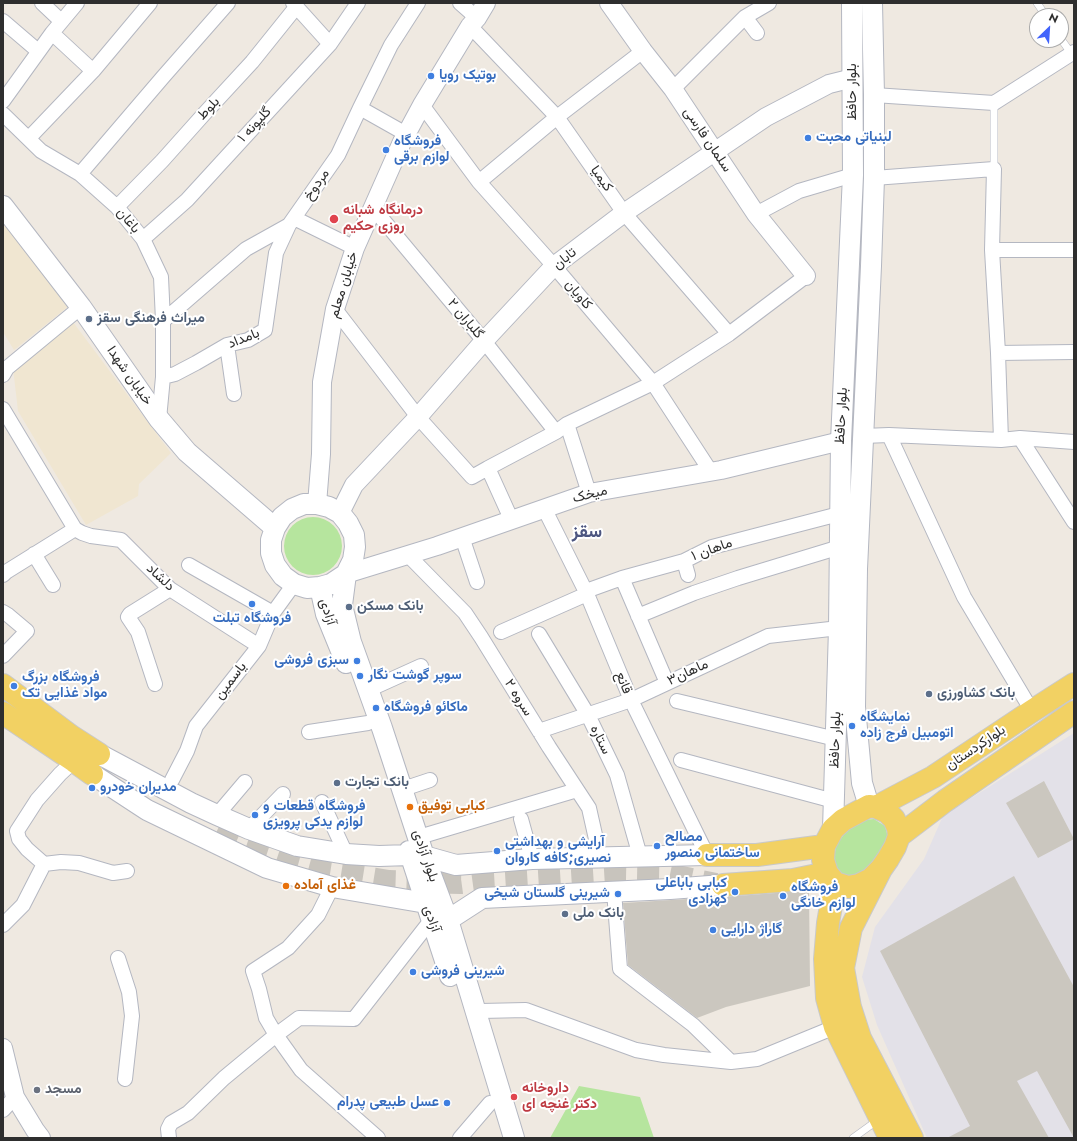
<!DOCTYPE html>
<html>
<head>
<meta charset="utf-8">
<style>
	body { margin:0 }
	#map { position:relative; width:1077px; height:1141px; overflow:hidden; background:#efe9e1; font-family:Jost,sans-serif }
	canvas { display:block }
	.frame { position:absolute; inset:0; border:4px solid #2e2e2e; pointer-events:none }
	.north { position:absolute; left:1029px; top:8px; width:40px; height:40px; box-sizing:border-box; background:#fff; border:1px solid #ababab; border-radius:50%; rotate:25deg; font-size:11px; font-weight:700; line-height:16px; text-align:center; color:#2e2e2e }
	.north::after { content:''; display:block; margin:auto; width:14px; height:18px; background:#4264fb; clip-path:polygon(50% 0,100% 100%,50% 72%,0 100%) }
</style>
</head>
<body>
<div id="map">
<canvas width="1077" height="1141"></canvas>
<div class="frame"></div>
<div class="north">N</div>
</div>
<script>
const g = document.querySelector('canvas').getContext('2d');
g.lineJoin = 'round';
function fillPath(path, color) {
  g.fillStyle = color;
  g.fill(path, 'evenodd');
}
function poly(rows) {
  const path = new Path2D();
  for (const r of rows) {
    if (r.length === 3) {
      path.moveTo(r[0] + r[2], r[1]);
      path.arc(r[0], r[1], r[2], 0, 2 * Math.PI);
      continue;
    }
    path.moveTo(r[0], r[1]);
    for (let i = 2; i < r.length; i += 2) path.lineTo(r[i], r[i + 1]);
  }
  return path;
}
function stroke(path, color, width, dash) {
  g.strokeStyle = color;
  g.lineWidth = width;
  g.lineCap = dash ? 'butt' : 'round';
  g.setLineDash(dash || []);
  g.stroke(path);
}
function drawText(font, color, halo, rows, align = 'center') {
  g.font = font + ' Jost,Vazirmatn,sans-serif';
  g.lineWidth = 4;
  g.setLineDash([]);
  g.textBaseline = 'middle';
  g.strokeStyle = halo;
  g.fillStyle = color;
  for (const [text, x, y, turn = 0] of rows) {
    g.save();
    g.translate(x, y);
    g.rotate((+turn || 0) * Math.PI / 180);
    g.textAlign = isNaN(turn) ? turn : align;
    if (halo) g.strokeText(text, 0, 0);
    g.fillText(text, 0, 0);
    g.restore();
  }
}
fillPath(poly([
	[1074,733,1074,1138,927,1138,877,1025,862,977,875,927,924,859,943,816]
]), '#e3e1e8');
fillPath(poly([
	[3,220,69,306,14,350,3,332],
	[73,322,171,453,139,484,138,496,86,525,18,411,13,368]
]), '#f0e6d1');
fillPath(poly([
	[313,546,29],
	[874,819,885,826,888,837,870,871,856,877,841,875,835,868,834,857,836,846,844,834,851,827,862,820],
	[579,1086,640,1097,654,1138,550,1138]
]), '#b6e59e');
fillPath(poly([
	[1044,781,1074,839,1038,858,1006,803],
	[1014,876,1074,987,1074,1138,1037,1071,1017,1081,1049,1138,947,1138,970,1126,880,951],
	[801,891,809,891,810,986,726,1007,697,1018,628,965,623,903,720,897,724,897]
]), '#cbc7bf');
stroke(poly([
	[216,833,242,845,290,861,326,871,389,881,461,883,483,880,615,872,663,873,716,884]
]), '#c8c4bd', 22, [22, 11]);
const service = poly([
	[1037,3,1046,16],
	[1061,39,1073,56],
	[994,103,994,169],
	[853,1138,878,1120]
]);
const minor = poly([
	[42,3,61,21],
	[293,3,330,44],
	[460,3,477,18],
	[745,17,757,33],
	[3,21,38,51],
	[470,26,557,117,624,213,729,334],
	[52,33,93,71],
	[673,89,745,17,769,3],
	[874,95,994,103,1074,52],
	[3,101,52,33,77,3],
	[422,105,479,182,554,266,653,383,711,472],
	[360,108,399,130],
	[3,114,41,151,80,174,117,207,143,239,161,277,163,321,163,377],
	[29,138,93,71,150,3],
	[80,174,163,77,228,3],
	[874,178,994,169,992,250,998,353,1001,440],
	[479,182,557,117,643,51],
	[117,207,162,161,204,114,252,62,297,6],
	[373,208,484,341,556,432],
	[756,214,799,191,853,175],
	[294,218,355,248],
	[143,239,187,200,330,44,358,3],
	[992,250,1074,250],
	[335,309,418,417,472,477,488,468,556,432,567,424,653,383,729,334,806,276],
	[163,321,246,249,289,225,338,155,360,108,391,45,418,3],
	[227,345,234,394],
	[998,353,1074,352],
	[3,375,7,368,81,307],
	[3,409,75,529,82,533,91,536,121,540,170,589,259,646],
	[159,419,163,377,175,374,196,363,227,345,248,340,265,330,276,253,289,225],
	[567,424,589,493],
	[889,435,964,597,1032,711],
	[863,436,889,435,1001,440,1020,438,1074,442],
	[1020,438,1074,522],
	[488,468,512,521],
	[544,508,587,594,631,700,707,855],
	[462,537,477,582],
	[34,554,53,585],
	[408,555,465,613,481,637,549,747,589,808,600,857],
	[684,561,688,575],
	[189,565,273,613],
	[3,575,6,572,75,529],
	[622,578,667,683],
	[586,591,622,578,684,561,712,547,839,514],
	[3,612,8,615,27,631,3,656],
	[638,616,694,593,738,578,840,547],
	[501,632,587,594],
	[539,634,588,715,617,775,640,856],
	[155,684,138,632,128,617,130,614,170,589],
	[368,690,421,666],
	[677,701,836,739],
	[539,731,631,700,768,636,839,628],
	[309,732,368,723],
	[681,760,834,801],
	[172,780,187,751,196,726,259,646,273,613,294,584],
	[403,789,430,780],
	[322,802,346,854],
	[217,815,245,782],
	[521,819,532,859],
	[249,829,283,794],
	[419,837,577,790],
	[44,864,61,862,79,863,113,873,127,871],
	[332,887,318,915,288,948,253,971,259,989,266,1018,276,1035,301,1070,378,1138],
	[614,891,620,969,693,1025,731,1062,757,1059,835,1027],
	[3,925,23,905,44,864,27,849,19,839,17,831,37,800,60,774,74,761],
	[118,958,129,992,132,1016,125,1079],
	[476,1014,481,1011,526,1010,636,1050,664,1055,731,1062],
	[3,1110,15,1097],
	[169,1138,168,1129,171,1123,188,1113,224,1078,276,1035,299,1018,354,1019,432,919],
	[460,1138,490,1103]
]);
const tertiary = poly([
	[609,3,643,51,673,89,756,214,806,276],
	[317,504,321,454,322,382,335,309,355,248,402,142,422,105,470,26,477,18,486,3],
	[340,513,354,485,418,417,484,341,554,266,624,213,766,117,829,84,853,78],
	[346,574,437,546,589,493,721,470,841,441],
	[3,1048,15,1097,35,1130,41,1138]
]);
const secondary = poly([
	[3,206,81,307,159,419,187,452,275,528],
	[304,504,317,504,329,507,340,513,348,523,354,535,355,547,353,560,346,574,331,584,320,587,307,588,294,584,283,576,275,565,271,553,271,540,275,528,282,517,292,509,304,504],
	[346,574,342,605,351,642,382,728,424,856,448,920,514,1138],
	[320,587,326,614,346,663],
	[99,754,191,803,217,815,249,829,297,846,346,854,379,856,410,855],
	[92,774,147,810,267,868,332,887,426,903],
	[869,806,862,783,855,707,857,569,871,266,874,178,874,95,872,3],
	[833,829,839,628,841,441,853,175,852,3],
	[409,851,450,976],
	[424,856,456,865,532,859,707,855],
	[448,920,482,898,670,889,723,885]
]);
const primary = poly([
	[3,685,71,736,99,754],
	[3,713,74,761,92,774],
	[869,806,876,807,887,812,894,819,898,828,899,836,895,847,888,859,881,869,871,879,859,885,848,887,835,883,827,873,823,860,824,846,833,829,843,820,869,806],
	[876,807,933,777,1032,711,1074,684],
	[899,836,945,801,1074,712],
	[707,855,757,855,824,846],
	[881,869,851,928,843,968,850,1007,860,1038,912,1138],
	[835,883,828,923,825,959,827,998,835,1027,890,1138],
	[723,885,793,880,827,873]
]);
stroke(service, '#b4b7c1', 8);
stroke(minor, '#b4b7c1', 16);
stroke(tertiary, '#b4b7c1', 20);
stroke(secondary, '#b4b7c1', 22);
stroke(primary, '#c9c9c9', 24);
stroke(service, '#fff', 7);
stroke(minor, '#fff', 14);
stroke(tertiary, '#fff', 18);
stroke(secondary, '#fff', 20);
stroke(primary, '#f2d163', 22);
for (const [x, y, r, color] of [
	[431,76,4,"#3f7fe0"],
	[808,138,4,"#3f7fe0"],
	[386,150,4,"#3f7fe0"],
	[334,219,5,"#e0444e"],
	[89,319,4,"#5c6f8a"],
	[252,604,4,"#3f7fe0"],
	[349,607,4,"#5c6f8a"],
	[357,661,4,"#3f7fe0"],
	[360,676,4,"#3f7fe0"],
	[14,686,4,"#3f7fe0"],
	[929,694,4,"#5c6f8a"],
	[376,708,4,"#3f7fe0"],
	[852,726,4,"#3f7fe0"],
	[337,783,4,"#5c6f8a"],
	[92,788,4,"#3f7fe0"],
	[410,807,4,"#e8710a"],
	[255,815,4,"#3f7fe0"],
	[657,846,4,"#3f7fe0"],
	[497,851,4,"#3f7fe0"],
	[286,886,4,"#e8710a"],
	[735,892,4,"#3f7fe0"],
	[618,894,4,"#3f7fe0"],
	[783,896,4,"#3f7fe0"],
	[565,914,4,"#5c6f8a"],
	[713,930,4,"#3f7fe0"],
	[413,972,4,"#3f7fe0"],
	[37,1090,4,"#6b7280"],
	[514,1097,4,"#e0444e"],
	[447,1103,4,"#3f7fe0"]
]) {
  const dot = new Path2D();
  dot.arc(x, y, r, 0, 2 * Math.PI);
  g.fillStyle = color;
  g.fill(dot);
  stroke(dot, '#fff', 1.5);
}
drawText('bold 14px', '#366cbe', '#fff', [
	["بوتیک رویا",439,76],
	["لبنیاتی محبت",816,138],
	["فروشگاه",394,142],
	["لوازم برقی",394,158],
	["فروشگاه تبلت",252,619,"center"],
	["سبزی فروشی",349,661,"right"],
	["سوپر گوشت نگار",368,676],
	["فروشگاه بزرگ",22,678],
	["مواد غذایی تک",22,694],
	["ماکائو فروشگاه",384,708],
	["نمایشگاه",860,718],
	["اتومبیل فرج زاده",860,734],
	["مدیران خودرو",100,788],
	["فروشگاه قطعات و",263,807],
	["لوازم یدکی پرویزی",263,823],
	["مصالح",665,838],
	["ساختمانی منصور",665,854],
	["آرایشی و بهداشتی",505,843],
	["نصیری;کافه کاروان",505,859],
	["کبابی باباعلی",727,884,"right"],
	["کهزادی",727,900,"right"],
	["فروشگاه",791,888],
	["لوازم خانگی",791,904],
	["شیرینی گلستان شیخی",610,894,"right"],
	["گاراژ دارایی",721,930],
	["شیرینی فروشی",421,972],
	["عسل طبیعی پدرام",439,1103,"right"]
], 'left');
drawText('14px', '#2e2e2e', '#fff', [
	["بلوار حافظ",853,92,-90],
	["بلوط",209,109,-47],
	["گلپونه ۱",255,125,-47],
	["سلمان فارسی",707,140,56],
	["کیمیا",601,179,55],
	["مردوخ",317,185,-55],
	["باغان",128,221,50],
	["تابان",565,259,-39],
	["خیابان معلم",344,285,-73],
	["کاویان",578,295,50],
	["گلباران ۲",465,319,50],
	["بامداد",244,339,-22],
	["خیابان شهدا",129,376,55],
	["بلوار حافظ",842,416,-87],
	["میخک",590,495,-14],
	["ماهان ۱",712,550,-20],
	["دلشاد",160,578,43],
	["آزادی",327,612,73],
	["ماهان۳",688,673,-25],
	["یاسمین",231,681,-52],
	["قانع",623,683,68],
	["سروه ۲",518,698,58],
	["ستاره",600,740,64],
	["بلوار حافظ",836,740,-88],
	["بلوارکردستان",976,748,-34],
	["بلوار آزادی",425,856,71],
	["آزادی",431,919,71]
]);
drawText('bold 14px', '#be3a42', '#fff', [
	["درمانگاه شبانه",343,211],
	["روزی حکیم",343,227],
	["داروخانه",522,1089],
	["دکتر غنچه ای",522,1105]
], 'left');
drawText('bold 14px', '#4e5e75', '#fff', [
	["میراث فرهنگی سقز",97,319],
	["بانک مسکن",357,607],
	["بانک کشاورزی",937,694],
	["بانک تجارت",345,783],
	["بانک ملی",573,914]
], 'left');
drawText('bold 14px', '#c56008', '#fff', [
	["کبابی توفیق",418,807],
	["غذای آماده",294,886]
], 'left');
drawText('bold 14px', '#5b616d', '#fff', [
	["مسجد",45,1090]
], 'left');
drawText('bold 18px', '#4d5680', '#fff', [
	["سقز",587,533]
]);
</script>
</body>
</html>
